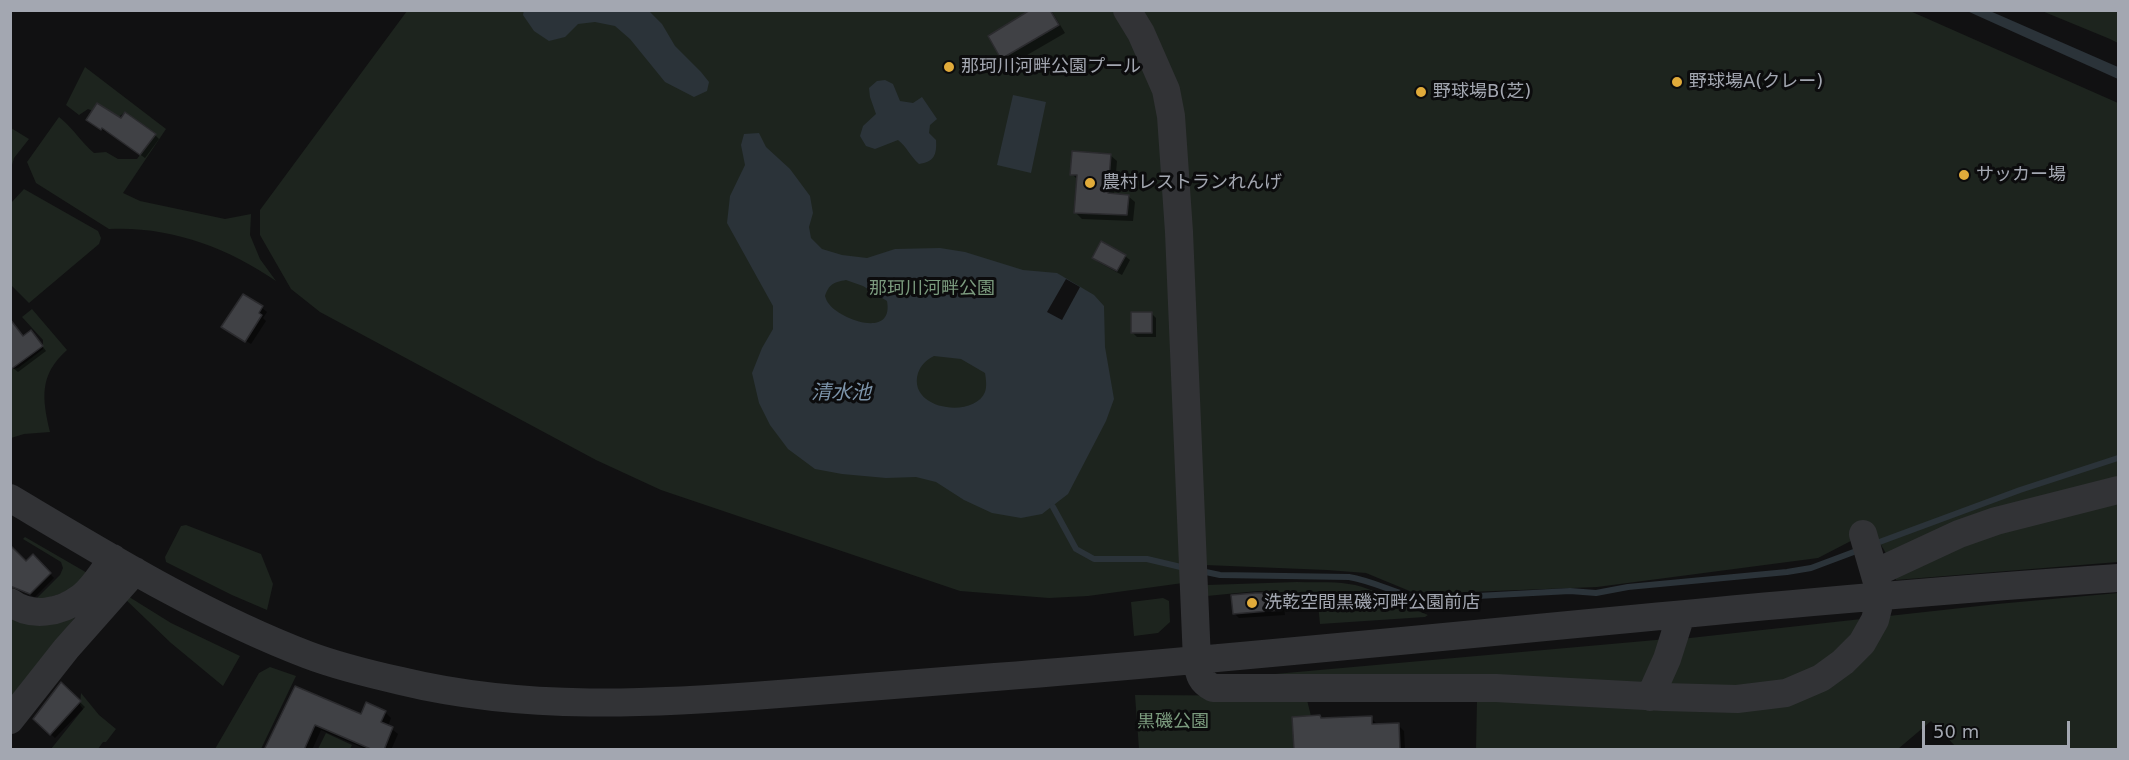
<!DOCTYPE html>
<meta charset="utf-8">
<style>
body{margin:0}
#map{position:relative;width:2129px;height:760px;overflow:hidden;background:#111112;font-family:"DejaVu Sans",sans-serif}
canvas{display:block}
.frame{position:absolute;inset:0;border:12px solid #a3a7b1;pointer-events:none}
.scale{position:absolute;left:1922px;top:721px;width:148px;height:27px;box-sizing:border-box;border:3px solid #a3a7b1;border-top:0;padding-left:8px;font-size:18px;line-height:21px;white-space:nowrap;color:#a3a7b1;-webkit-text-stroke:4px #0c0c0d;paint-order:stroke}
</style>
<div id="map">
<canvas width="2129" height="760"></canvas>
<div class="frame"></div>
<div class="scale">50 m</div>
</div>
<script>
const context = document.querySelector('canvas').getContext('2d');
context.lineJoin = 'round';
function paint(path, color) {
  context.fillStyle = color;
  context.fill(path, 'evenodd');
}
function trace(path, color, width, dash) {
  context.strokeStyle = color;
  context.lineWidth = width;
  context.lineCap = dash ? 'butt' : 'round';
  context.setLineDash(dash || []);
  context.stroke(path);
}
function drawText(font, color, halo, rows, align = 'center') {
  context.font = font + ' "DejaVu Sans","Noto Sans JP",sans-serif';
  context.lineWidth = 6;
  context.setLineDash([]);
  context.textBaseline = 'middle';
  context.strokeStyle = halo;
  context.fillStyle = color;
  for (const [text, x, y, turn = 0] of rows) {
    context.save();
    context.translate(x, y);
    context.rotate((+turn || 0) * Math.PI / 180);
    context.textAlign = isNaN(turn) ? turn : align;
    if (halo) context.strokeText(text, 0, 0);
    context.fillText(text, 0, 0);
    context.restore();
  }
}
paint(new Path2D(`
 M407 11H1910L2118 103V562L1896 580 1887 555 1872 530 1818 558 1597 587 1443 593 1412 592 1366 573 1327 570 1205 565 1183 583 1088 596 1049 598 960 591 661 490 596 460 320 312 291 289 260 235V210Z
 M2042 11H2118V43L2110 39Z
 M85 67 166 129 123 193 140 201 225 219 251 214 250 235 260 259 276 281C227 247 169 226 109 229L36 183 27 162 59 117C73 128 81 142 94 153L106 152 118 159H137L155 134 125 112 115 120 88 109 79 115 66 105Z
 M11 128 29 139 14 158 12 165Z
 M24 189 98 231 101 238 99 244 29 303 10 284 11 203Z
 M32 309 67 350C39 375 42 398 50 432L24 434 11 438V369L18 368 43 349V340L22 317Z
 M186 525 261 554 273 584 267 610 232 595 166 562 165 557 181 526Z
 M25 537 89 574 87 584 31 604 60 575 63 568 61 562 23 539Z
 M1297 582C1320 583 1346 580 1368 589 1388 596 1407 607 1428 615L1425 617 1320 624 1317 594 1258 591 1207 596V585Z
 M2118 593V749H1958L1931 721 1898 749 1476 750 1477 700 1628 705 1681 639 1997 604Z
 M126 595 171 623 240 656 223 686 171 643 124 598Z
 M1163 598 1169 601 1170 622 1158 633 1134 636 1131 602Z
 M11 609 78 613 11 706Z
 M1667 639 1641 687 1230 678Z
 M270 667 296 676 261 749H215L259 673Z
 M81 693 99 715 116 729 106 742H103L98 749H51L83 709 80 705Z
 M1135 695 1306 696 1311 716 1292 717 1294 749H1139Z
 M326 733 352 745 350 749H318Z`), '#1d241e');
paint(new Path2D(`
 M524 10 649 11 662 24 675 46 701 72 709 82 707 91 694 97 665 82 630 39 615 26 595 22 578 24 565 37 549 41 534 31 523 15Z
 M1967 11H1990L2118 67V79Z
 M885 80 893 84 900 101 913 103 922 97 937 119 930 125 929 133 936 140C937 155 934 162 919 164 910 156 907 147 898 140L875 149 866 146 860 136 863 126 876 114 870 97 869 88 877 81Z
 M1013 95 1046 102 1031 173 997 165Z
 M759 133 766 147 790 169 810 196 813 213 809 227 811 238 822 249 842 255 867 258 895 249 940 248 965 252 1023 270 1057 273 1094 295 1104 306 1105 347 1114 399 1106 421 1068 494 1042 514 1021 518 992 513 964 500 936 482 916 477 886 478 842 474 815 469 788 449 770 425 759 403 752 373 762 348 773 329V306L727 223 730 196 745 165 741 145 744 134ZM846 280 863 286 887 301C894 339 841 320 829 304 827 302 826 299 825 296 829 284 834 282 846 280ZM934 356 961 359 985 373C986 379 987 387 985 392 974 419 907 410 918 373 921 365 926 360 934 356Z`), '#2b3339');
paint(new Path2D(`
 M1066 279 1080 287 1062 320 1047 312Z`), '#111112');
paint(new Path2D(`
 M1033 10H1051L1065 33 1010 65 1003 58 990 36Z
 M121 120 155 135 159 139 145 158 107 131 106 132 92 124Z
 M1110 155 1117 161 1114 195 1128 196 1135 202 1133 221 1082 219 1076 213 1078 180 1072 174Z
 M1125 256 1130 260 1122 275 1098 262 1094 257Z
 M262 308 267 312 263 318 266 321 251 344 226 329Z
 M1152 314 1156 318V337H1137L1132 332Z
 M35 336 46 351 18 372 13 368 24 337Z
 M33 556 54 578 35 597 15 589 10 585Z
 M1279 594 1283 599 1285 615 1239 618 1234 613Z
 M61 684 85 707 55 738 35 719Z
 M295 688 361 716 385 712 391 718 388 726 398 734 391 750H368L321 730 312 750H266Z
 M1320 717 1322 719 1371 718 1377 724 1398 725 1404 731 1405 750H1295Z`), '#0007');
trace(new Path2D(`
 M1053 507 1076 549 1094 559H1147L1185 568
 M1874 544 2020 490 2118 458
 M1201 571 1220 575 1349 577C1374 581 1396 594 1421 599L1570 591 1596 593 1628 587 1787 572 1811 568 1859 550`), '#2b3339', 6);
const building = new Path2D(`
 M1030 10H1050L1059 25 1001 59 988 36Z
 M97 103 121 118 125 112 156 134 140 155 102 128 101 130 86 120Z
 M1072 151 1111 154 1108 193 1129 195 1127 215 1074 213 1077 175H1070Z
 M1101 241 1126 255 1117 271 1092 258Z
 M243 294 263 306 259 313 262 315 245 342 221 327Z
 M1131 312H1152V333H1131Z
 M10 319 23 336 31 330 43 346 10 370Z
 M10 545 26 561 33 554 51 573 30 594 10 586Z
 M1255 593H1279L1281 610 1233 614 1231 595Z
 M61 682 81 701 50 735 33 719Z
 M295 686 361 714 366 702 386 711 381 722 393 727 384 750H373L315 725 304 750H264Z
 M1320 715 1321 718 1372 716V724L1399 723 1400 750H1294L1292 717Z`);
paint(building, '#404145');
trace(building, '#2b2b2e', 1.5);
trace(new Path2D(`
 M1127 10 1141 33 1166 90 1171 116 1179 232 1197 661C1199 675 1201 682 1213 688H1496L1664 697 1737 699 1786 693 1821 678 1843 662 1862 643 1875 620 1881 596 1863 534
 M10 498C106 555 203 615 308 655 337 666 370 674 401 681 525 711 654 704 779 694 851 688 923 683 995 677 1370 648 1744 603 2118 578
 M1875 573 1959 534 1996 521 2118 490
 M10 602C31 618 60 613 80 598 93 589 103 571 113 558
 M1650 697 1667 659 1681 615
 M10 720 66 649 135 571`), '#323336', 28);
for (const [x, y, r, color] of [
 [949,67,6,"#e1ab3a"],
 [1677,82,6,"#e1ab3a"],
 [1421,92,6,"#e1ab3a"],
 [1964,175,6,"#e1ab3a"],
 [1090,183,6,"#e1ab3a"],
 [1252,603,6,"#e1ab3a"]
]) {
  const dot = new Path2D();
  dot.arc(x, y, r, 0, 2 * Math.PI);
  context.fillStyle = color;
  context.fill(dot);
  trace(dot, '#0c0c0d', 2);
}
drawText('18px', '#a3a7b1', '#0c0c0d', [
 ["那珂川河畔公園プール",961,67],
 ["野球場A(クレー)",1689,82],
 ["野球場B(芝)",1433,92],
 ["サッカー場",1976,175],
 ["農村レストランれんげ",1102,183],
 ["洗乾空間黒磯河畔公園前店",1264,603]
], 'left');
drawText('18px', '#7b9b7e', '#0c0c0d', [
 ["那珂川河畔公園",932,289],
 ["黒磯公園",1173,722]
]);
drawText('italic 20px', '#7c94aa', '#0c0c0d', [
 ["清水池",841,394]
]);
</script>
